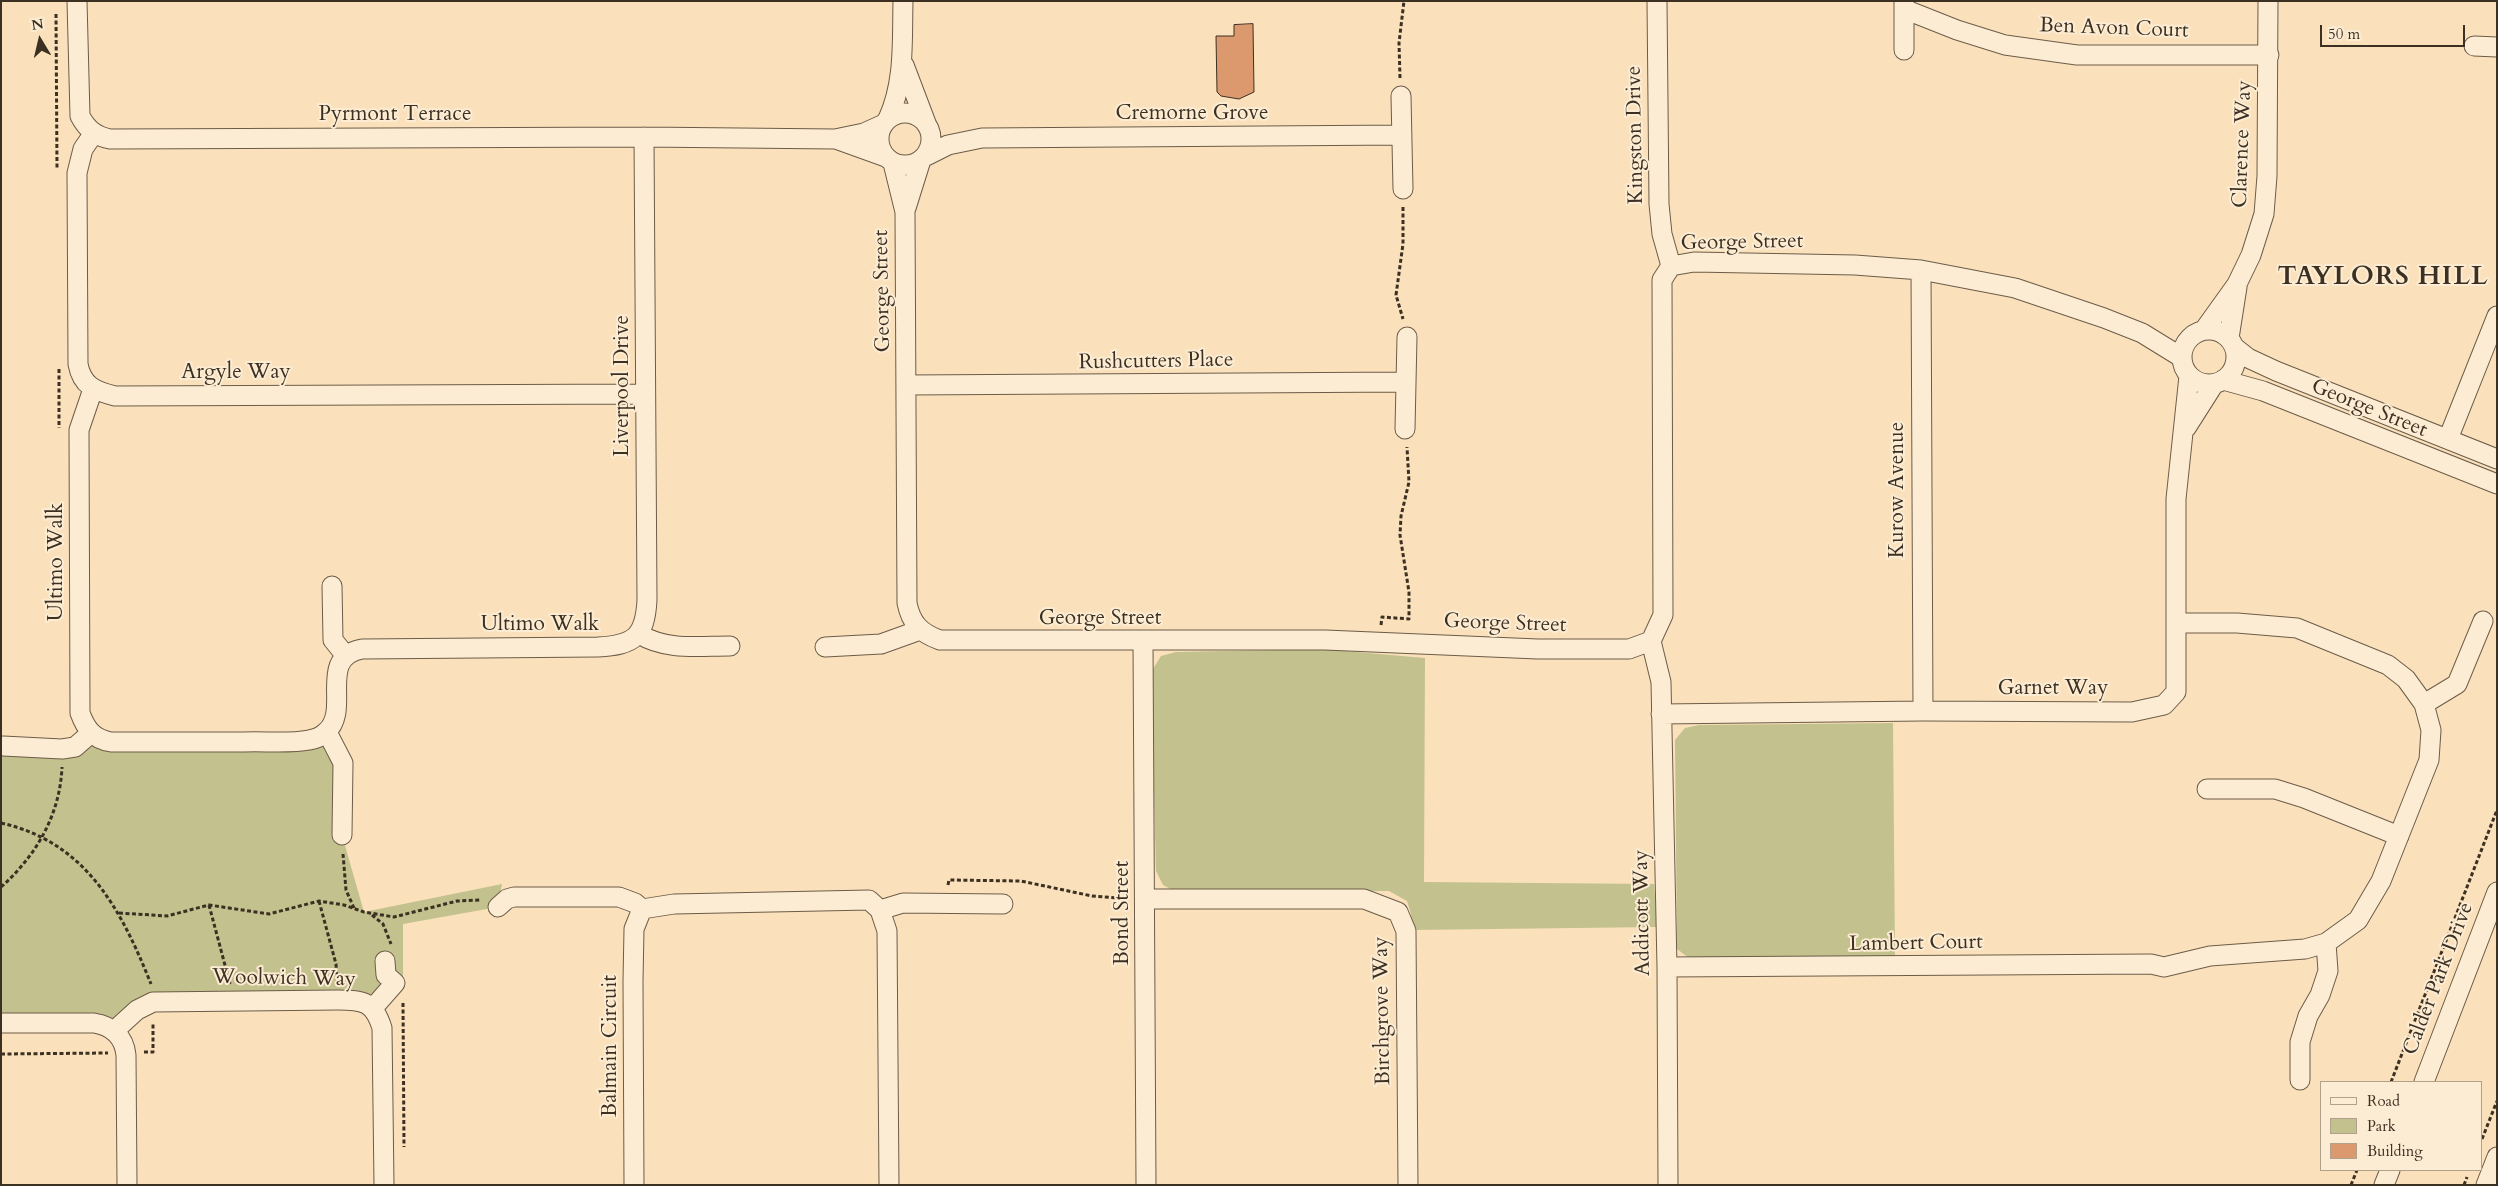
<!DOCTYPE html>
<style>
body{margin:0}
#map{position:relative;width:2498px;height:1186px;overflow:hidden;background:#fae1bc;font-family:Cardo,serif}
canvas{display:block}
.frame{position:absolute;inset:0;border:2px solid #3c3022;pointer-events:none}
.legend{position:absolute;left:2320px;top:1081px;width:162px;height:90px;box-sizing:border-box;background:#fcecd3;border:1px solid #afa18c;margin:0;padding:6px 9px;list-style:none;font-size:15px;color:#3c3022}
.legend li{display:flex;align-items:center;gap:10px;height:25px}
.legend b{width:25px;border:1px solid #afa18c}
.north{position:absolute;left:15px;top:15px;width:50px;height:50px;-webkit-text-stroke:4px #fcecd3;paint-order:stroke;rotate:351deg;font-size:14px;font-weight:700;line-height:20px;text-align:center;color:#3c3022}
.north::after{content:'';display:block;margin:auto;width:18px;height:22px;background:#3c3022;clip-path:polygon(50% 0,100% 100%,50% 72%,0 100%)}
.scale{position:absolute;left:2320px;top:25px;width:145px;height:22px;box-sizing:border-box;border:2px solid #3c3022;border-top:0;padding-left:6px;font-size:15px;line-height:18px;white-space:nowrap;color:#3c3022;-webkit-text-stroke:4px #fcecd3;paint-order:stroke}
</style>
<div id="map">
<canvas width="2498" height="1186"></canvas>
<div class="frame"></div>
<ul class="legend">
<li><b style="height:6px;background:#fcecd3"></b>Road</li>
<li><b style="height:14px;background:#c3c18d"></b>Park</li>
<li><b style="height:14px;background:#db996d"></b>Building</li>
</ul>
<div class="north">N</div>
<div class="scale">50 m</div>
</div>
<script>
const context = document.querySelector('canvas').getContext('2d');
context.lineJoin = 'round';
function paint(path, color) {
  context.fillStyle = color;
  context.fill(path, 'evenodd');
}
function trace(path, color, width, dash) {
  context.strokeStyle = color;
  context.lineWidth = width;
  context.lineCap = dash ? 'butt' : 'round';
  context.setLineDash(dash || []);
  context.stroke(path);
}
function drawText(font, color, halo, rows, align = 'center') {
  context.font = font + ' Cardo,serif';
  context.lineWidth = 4;
  context.setLineDash([]);
  context.textBaseline = 'middle';
  context.strokeStyle = halo;
  context.fillStyle = color;
  for (const [text, x, y, turn = 0] of rows) {
    context.save();
    context.translate(x, y);
    context.rotate((+turn || 0) * Math.PI / 180);
    context.textAlign = isNaN(turn) ? turn : align;
    if (halo) context.strokeText(text, 0, 0);
    context.fillText(text, 0, 0);
    context.restore();
  }
}
paint(new Path2D(`
 M1322 649 1425 658 1424 882 1654 884 1657 927 1411 930V914L1407 901 1389 891 1176 892 1163 885 1156 871 1151 672 1161 656 1176 652Z
 M1893 723 1895 957 1693 961 1677 949 1675 740 1685 728 1699 725Z
 M318 738 343 763 342 835 364 912 502 884 498 907 403 924V977L369 995H271L165 1000 114 1031 1 1023V744Z`), '#c3c18d');
const building = new Path2D(`
 M1253 24 1254 92 1239 99 1221 96 1217 92 1216 36H1234V25Z`);
paint(building, '#db996d');
trace(building, '#3c3022', 1);
const minor = new Path2D(`
 M77 1 80 116C87 129 95 136 110 139L644 137 835 139 864 133 884 124
 M1657 1 1659 204 1662 234 1671 266
 M1904 1V50
 M1904 9 1957 30 2005 45 2077 55H2269
 M2474 46 2497 47
 M904 65 926 123
 M1401 96 1403 189
 M879 139a26 26 0 1 1 52 0a26 26 0 1 1-52 0Z
 M888 119C905 82 902 41 903 1
 M94 133 83 149 77 173 78 364C82 386 95 391 115 396L645 394
 M836 139 886 157
 M926 156 948 145 982 138 1402 135
 M893 163 905 212 907 603C911 623 920 633 940 640H1325L1538 649H1629L1651 641 1663 615 1662 280 1671 266 1694 262 1855 265 1921 270 2015 288 2104 318 2142 333 2181 357
 M906 208 921 160
 M1921 270 1923 711
 M2182 357a27 27 0 1 1 54 0a27 27 0 1 1-54 0Z
 M2204 330 2237 284 2251 255 2264 214 2267 176 2268 1
 M2229 338 2237 287
 M2234 347 2248 358 2276 371 2497 459
 M2223 380 2263 391 2497 484
 M907 385 1406 382
 M93 389 79 430 80 713C86 729 93 739 111 742 155 742 200 742 244 742 265 741 289 744 309 740 316 739 322 736 326 732 352 710 316 658 362 649L598 647C634 645 645 637 647 600L644 137
 M2186 428 2214 384
 M1405 429 1407 337
 M2448 439 2497 316
 M332 586 333 640 346 656
 M639 634C667 651 698 646 730 646
 M1143 641 1146 1185
 M1651 641 1661 682 1667 967 1668 1185
 M825 647 881 644 920 630
 M2424 704 2457 684 2483 621
 M1661 714 1923 711 2132 712 2164 705 2176 692V499L2189 376
 M327 732 343 763 342 835
 M3 746 62 749 75 747 91 733
 M2207 789H2275L2304 798 2399 836
 M1145 899H1364L1398 912 1406 931 1408 1185
 M498 907 507 899 514 897H619L635 903 642 909
 M880 910 903 903 1003 904
 M1667 967 2151 964 2164 967 2210 956 2305 949 2326 943 2358 920 2381 881 2429 760 2431 730 2424 704 2406 679 2388 665 2297 628 2237 623H2177
 M373 1008 395 983 386 975 385 961
 M1 1023H94C112 1026 124 1036 126 1055L127 1185
 M114 1031 137 1010 153 1002 338 1000C364 1000 374 1002 382 1028L384 1185
 M2300 1080V1042L2308 1016 2320 995 2328 971 2326 943
 M2424 1082 2497 892
 M634 1185 633 981 634 929 642 909 674 904 869 900 880 910 887 931 889 1185
 M2384 1185 2390 1170
 M2486 1185 2497 1157`);
trace(minor, '#6c5c48', 21);
trace(new Path2D(`
 M56 14 57 168
 M1400 78 1399 43 1404 1
 M1403 207V244L1396 295 1403 319
 M59 369V428
 M1381 625 1382 617 1409 619V592L1400 535 1401 516 1409 482 1407 447
 M1 823C86 842 121 909 151 984
 M343 854 346 890 354 908
 M948 885 949 880 1021 881 1092 896 1119 898
 M1 887C36 856 60 815 62 767
 M319 901 336 964 337 983
 M209 905 230 984
 M119 913 167 916 209 905 269 914 319 901 344 905 364 912 394 917 457 901 481 900
 M372 915 383 924 391 944
 M403 1003 404 1147
 M144 1052H153V1022
 M1 1054 108 1053
 M2391 1082 2497 810
 M2482 1139 2497 1101
 M2351 1185 2357 1170
 M2464 1185 2467 1177`), '#3c3022', 3, [4, 2.5]);
trace(minor, '#fcecd3', 19);
drawText('21px', '#3c3022', '#fcecd3', [
 ["Ben Avon Court",2114,29,2],
 ["Cremorne Grove",1192,114],
 ["Pyrmont Terrace",395,115],
 ["Kingston Drive",1636,135,-91],
 ["Clarence Way",2243,144,-88],
 ["George Street",1742,243,-1],
 ["George Street",883,291,-91],
 ["Rushcutters Place",1156,362,-1],
 ["Argyle Way",236,373],
 ["Liverpool Drive",623,386,-90],
 ["George Street",2369,409,22],
 ["Kurow Avenue",1898,490,-90],
 ["Ultimo Walk",57,562,-90],
 ["George Street",1100,619],
 ["George Street",1505,624,2],
 ["Ultimo Walk",540,625],
 ["Garnet Way",2053,689],
 ["Bond Street",1123,913,-90],
 ["Addicott Way",1643,913,-91],
 ["Lambert Court",1916,944,-1],
 ["Woolwich Way",284,979,1],
 ["Calder Park Drive",2439,979,-69],
 ["Birchgrove Way",1383,1011,-91],
 ["Balmain Circuit",611,1046,-90]
]);
context.letterSpacing = '1px';
drawText('bold 26px', '#3c3022', '#fcecd3', [
 ["TAYLORS HILL",2383,278]
]);
context.letterSpacing = '0px';
</script>
